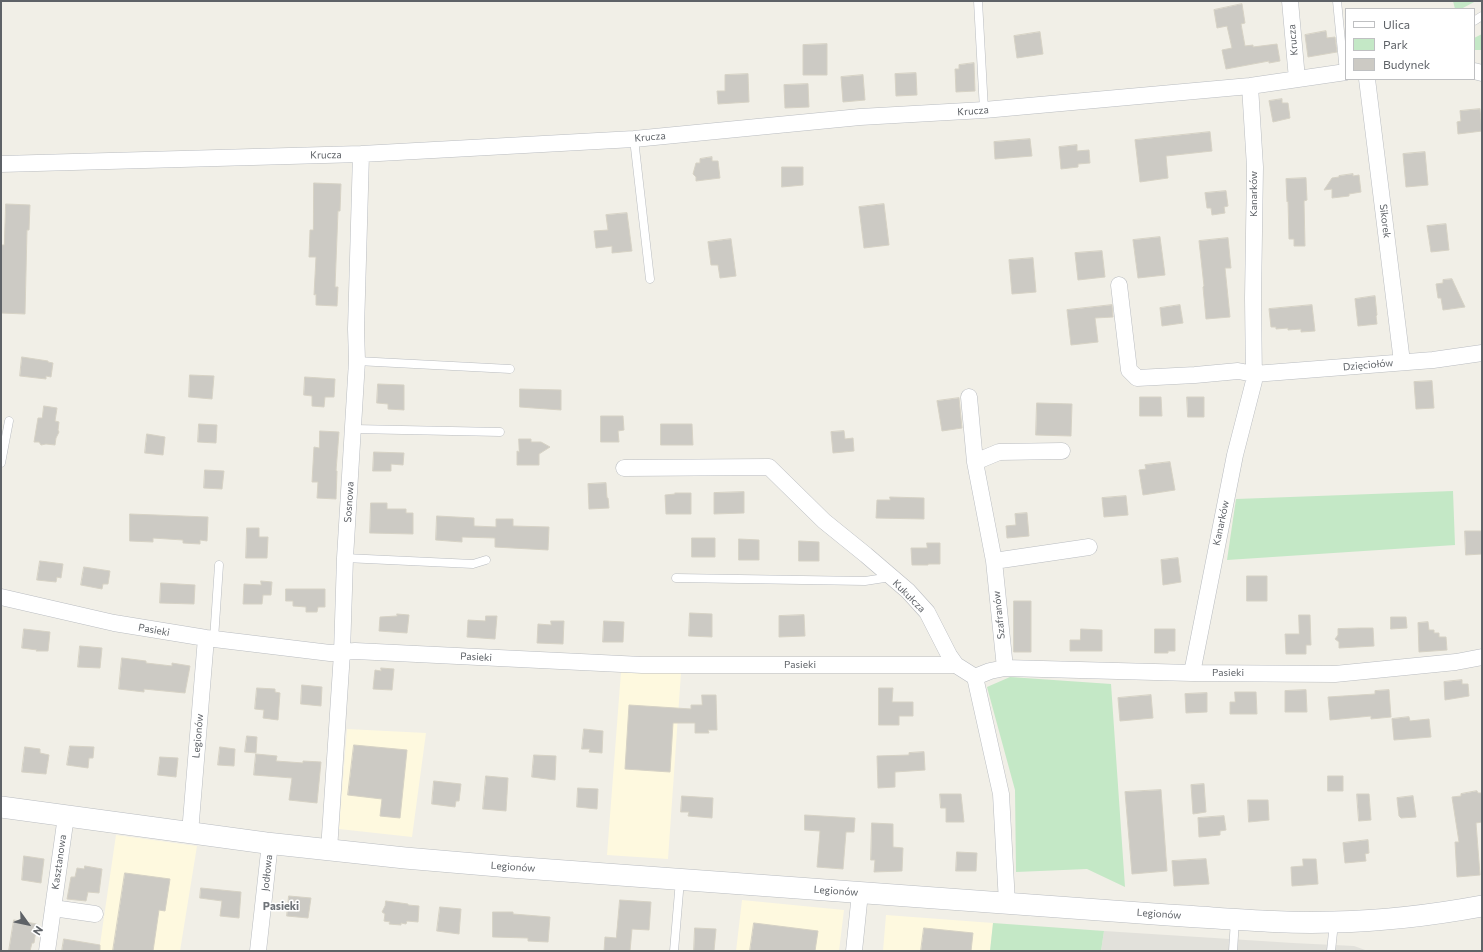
<!DOCTYPE html>
<meta charset="utf-8">
<style>
body{margin:0}
#map{position:relative;width:1483px;height:952px;overflow:hidden;background:#f1efe7;font-family:Commissioner,sans-serif}
canvas{display:block}
.frame{position:absolute;inset:0;border:2px solid #5e6267;pointer-events:none}
.legend{position:absolute;left:1345px;top:8px;width:130px;height:72px;box-sizing:border-box;background:#fff;border:1px solid #bfc0c2;margin:0;padding:5px 7px;list-style:none;font-size:12px;color:#5e6267}
.legend li{display:flex;align-items:center;gap:8px;height:20px}
.legend b{width:20px;border:1px solid #bfc0c2}
.north{position:absolute;left:8px;top:904px;width:40px;height:40px;-webkit-text-stroke:3px #fff;paint-order:stroke;rotate:123deg;font-size:11px;font-weight:700;line-height:16px;text-align:center;color:#5e6267}
.north::after{content:'';display:block;margin:auto;width:14px;height:18px;background:#5e6267;clip-path:polygon(50% 0,100% 100%,50% 72%,0 100%)}
</style>
<div id="map">
<canvas width="1483" height="952"></canvas>
<div class="frame"></div>
<ul class="legend">
<li><b style="height:5px;background:#fff"></b>Ulica</li>
<li><b style="height:11px;background:#c4e8c6"></b>Park</li>
<li><b style="height:11px;background:#cccac4"></b>Budynek</li>
</ul>
<div class="north">N</div>
</div>
<script>
const context = document.querySelector('canvas').getContext('2d');
context.lineJoin = 'round';
function paint(path, color) {
  context.fillStyle = color;
  context.fill(path, 'evenodd');
}
function trace(path, color, width, dash) {
  context.strokeStyle = color;
  context.lineWidth = width;
  context.lineCap = dash ? 'butt' : 'round';
  context.setLineDash(dash || []);
  context.stroke(path);
}
function drawText(font, color, halo, rows, align = 'center') {
  context.font = font + ' Commissioner,sans-serif';
  context.lineWidth = 3;
  context.setLineDash([]);
  context.textBaseline = 'middle';
  context.strokeStyle = halo;
  context.fillStyle = color;
  for (const [text, x, y, turn = 0] of rows) {
    context.save();
    context.translate(x, y);
    context.rotate((+turn || 0) * Math.PI / 180);
    context.textAlign = isNaN(turn) ? turn : align;
    if (halo) context.strokeText(text, 0, 0);
    context.fillText(text, 0, 0);
    context.restore();
  }
}
paint(new Path2D(`
 M621 672 681 673 668 859 607 855Z
 M347 729 426 733 412 837 339 829Z
 M116 835 197 846 180 951H99Z
 M742 900 844 910 839 951H736Z
 M886 915 993 923 990 951H883Z`), '#fef9df');
paint(new Path2D(`
 M1104 931 1293 943 1354 946 1368 951H1101Z`), '#e2e1db');
paint(new Path2D(`
 M1453 1H1476L1461 9H1455Z
 M1482 34V50H1474V38Z
 M1453 491 1455 545 1227 560 1236 499Z
 M1010 677 1111 684 1125 887 1087 869 1016 872 1015 790 987 687Z
 M993 923 1104 931 1101 951H990Z`), '#c4e8c6');
const building = new Path2D(`
 M1242 4 1245 23 1241 24 1245 46 1253 45V47L1277 44 1280 61 1269 63V61L1226 69 1222 50 1232 48 1227 26 1217 28 1214 10Z
 M1326 31 1327 38 1335 37 1337 52 1308 57 1305 35Z
 M1040 32 1043 54 1017 58 1014 36Z
 M827 44V75H803V45Z
 M974 63 975 91 956 92 955 69H959V65Z
 M916 73 917 95 896 96 895 74Z
 M748 74 749 102 718 104 717 91H725V75Z
 M863 75 865 100 843 102 841 77Z
 M808 84 809 107 785 108 784 85Z
 M1282 99V103H1288L1290 118 1273 122 1269 101Z
 M1480 109 1482 131 1458 134 1457 122 1461 121 1460 111Z
 M1210 132 1212 151 1166 156 1168 178 1140 182 1135 140Z
 M1030 139 1032 156 995 159 994 142Z
 M1077 145V151L1089 150 1090 163 1078 164V167L1061 169 1059 147Z
 M1425 152 1428 185 1406 187 1403 154Z
 M712 157V161H718L720 178 696 181V177L693 174 696 163H700V159Z
 M782 167H803V185L782 187Z
 M1353 174V176L1359 175 1361 192 1349 194V196L1332 198V189L1324 190 1332 178 1339 177V176Z
 M1306 178 1307 200 1304 201 1305 246H1294V239H1289L1288 201 1287 202 1286 179Z
 M314 183 341 184 340 211H338L335 287H338L337 306 316 305V294L314 295 316 257H309L310 230H313Z
 M1226 191 1228 206 1224 207 1225 213 1212 215 1211 208H1207L1205 193Z
 M6 204 30 205 29 230H27L25 314 1 313V245H4Z
 M884 204 889 245 864 248 859 207Z
 M627 213 632 251 612 253V246L596 248 594 231 608 230 606 215Z
 M1446 224 1449 250 1431 252 1427 226Z
 M1160 237 1165 275 1138 278 1133 240Z
 M1228 238 1231 268H1225L1230 317 1206 319 1203 287 1204 286 1199 241Z
 M731 239 736 276 720 278 718 265H711L708 242Z
 M1102 251 1105 277 1078 280 1075 253Z
 M1033 258 1036 292 1012 294 1009 260Z
 M1452 279 1465 307 1443 310 1441 298H1438L1436 284 1443 283V280Z
 M1375 296 1377 315 1376 316 1377 324 1358 326 1355 299Z
 M1112 305 1113 317 1095 318 1098 342 1071 345 1067 310Z
 M1180 305 1183 323 1162 326 1160 308Z
 M1312 305 1315 331 1301 332V329L1288 330V328L1276 329V327H1271L1269 309Z
 M22 357 48 361V362L53 363 51 377 46 376V379L20 376Z
 M190 375 214 376 212 399 189 397Z
 M305 377 335 379 334 397H325L324 407 312 406V396L304 395Z
 M1432 381 1434 408 1416 409 1414 382Z
 M378 384 404 385V410L388 409V404L377 403Z
 M520 389 561 390V410L520 407Z
 M1140 397H1161L1162 416H1140Z
 M1187 397H1204V417H1188Z
 M959 398 962 428 942 431 937 401Z
 M1037 403 1072 404 1071 436 1036 435Z
 M44 406 57 408 55 421 59 422 58 430 59 432 56 438 55 445 46 444 41 445 39 442H34L38 418H42Z
 M601 416H623L624 430 618 431 619 442H601Z
 M199 424 217 425 216 443 198 442Z
 M661 424H692L693 445H661Z
 M320 431 339 432 336 471H337L336 499 317 498 318 482H312L314 447 319 448Z
 M844 431 845 439 853 438 854 451 833 453 831 432Z
 M147 434 165 437 163 455 145 453Z
 M519 439H531V442H541L550 447 539 454V465H517V451L519 452Z
 M374 452 404 453 403 465 391 464V471H373Z
 M1170 462 1175 490 1143 495 1139 470 1146 469 1145 465Z
 M205 470 224 471 222 489 204 488Z
 M606 483 607 498H608L609 508 589 509 588 484Z
 M744 492V513L714 514V493Z
 M675 493H691V514H666L665 495 675 494Z
 M1126 496 1128 515 1104 517 1102 498Z
 M890 497 924 498V519L876 518 877 500H890Z
 M371 503H387V509H406V513H413V534L370 533Z
 M1027 513 1029 536 1007 538 1006 526 1016 525 1015 514Z
 M130 514 208 517 207 541 200 540V544L183 543V540L153 538V542L130 541Z
 M437 516 474 518V526L496 527V519H513V526L549 527 548 550 495 547V538L462 537V542L436 540Z
 M247 528H259V537H268L267 558H246Z
 M1465 531H1482V554L1466 555Z
 M692 538H715V557H692Z
 M739 539 759 540V560H739Z
 M799 541 819 542V561H799Z
 M927 543H940V564H928V565H912L911 548H927Z
 M1178 558 1181 582 1163 585 1161 560Z
 M40 561 63 564 61 578 57 577 56 582 37 580Z
 M84 567 110 571 108 584H103L102 589 81 585Z
 M1247 576H1267V601H1247Z
 M261 581 272 582 271 595H263L262 604H243L244 584 261 585Z
 M161 583 195 585 194 604 160 603Z
 M286 589H325V607H318L317 612H306V607L293 606V601H286Z
 M1014 601H1031V652H1014Z
 M690 613 712 614V637L689 636Z
 M397 614 409 615 407 633 379 631 380 617 397 616Z
 M804 615 805 636 779 637V616Z
 M1299 615H1310L1311 645H1306V654H1286L1285 634H1299Z
 M486 616H497L495 639 467 637 468 620 485 621Z
 M1391 617H1406L1407 628 1391 629Z
 M551 621H564L563 644 537 643 538 624 551 625Z
 M604 621 624 622 623 642H603Z
 M1428 622 1429 630H1434V633H1439V637H1446L1447 650 1419 652 1418 623Z
 M1360 628H1373L1374 646 1339 648V642L1335 639 1338 635V629Z
 M24 629 50 632 48 651H36L37 650 22 648Z
 M1081 629 1102 630V651H1070V640H1080Z
 M1155 629H1175V651H1168V653H1155Z
 M80 646 102 648 100 668 78 667Z
 M122 658 146 661V663L172 666V663L190 666 185 693 144 689V692L119 689Z
 M381 668 394 669 392 690 373 689 375 670 381 671Z
 M1462 680V684H1468L1469 696 1445 700 1444 682Z
 M302 685 322 687 321 706 301 704Z
 M257 688 275 689V692L280 693 278 720 263 718 264 710 255 709Z
 M879 688H893L892 702H913V716H899V725H879Z
 M1306 690 1307 712H1285V691Z
 M1389 690 1391 717 1371 719V716L1330 720 1328 697 1375 694V691Z
 M1235 692H1256L1257 714H1230V702H1235Z
 M1207 693V712L1186 713 1185 694Z
 M702 695H716L717 730H708L709 733H695V723H673L670 772 625 769 629 705 691 709V705H702Z
 M1151 695 1153 718 1120 721 1118 698Z
 M1409 717 1410 721 1429 719 1431 737 1394 740 1392 719Z
 M584 729 603 731 602 753 589 752 590 749H582Z
 M247 736 257 737 256 753 245 752Z
 M354 745 407 750 400 818 380 816 382 799 348 795Z
 M70 746 94 747 93 758H89L88 768 67 765Z
 M25 747 40 749V753L49 755 46 774 22 772Z
 M220 747 235 749 234 766 218 765Z
 M924 752 925 770 895 772V787L878 788 877 756 909 755V753Z
 M256 754 277 756 276 761 303 763V761L321 762 317 803 289 800 292 778 254 775Z
 M534 755 556 756 555 780 532 777Z
 M160 757 178 758 176 777 158 775Z
 M486 776 508 778 506 811 483 809Z
 M1328 776H1343V791H1328Z
 M434 781 461 784 459 801H456L455 807 432 804Z
 M1204 784 1206 812 1193 814 1191 785Z
 M578 788 598 789 597 809 577 807Z
 M1161 790 1167 871 1132 874 1125 792Z
 M1477 791 1478 793H1482V822L1476 823 1480 875 1457 877 1455 842H1459L1452 797 1461 796V794Z
 M940 794H961L964 822H946V808H941Z
 M1357 794H1369L1371 820 1359 821Z
 M682 796 713 798 712 818 688 816 689 812H681Z
 M1413 796 1416 817 1401 818 1399 816 1397 798Z
 M1248 800H1268L1269 820 1249 822Z
 M805 815 855 818 854 832H846L843 869 817 867 820 831 805 830Z
 M1224 816 1226 830 1220 831V835L1199 837 1198 818Z
 M872 823 893 824V847L903 848 902 871 874 872 875 860H871Z
 M1368 840 1369 853 1365 854 1366 861 1345 863 1343 843Z
 M957 852 977 853 976 871H956Z
 M24 856 44 859 41 883 22 880Z
 M1206 859 1209 884 1174 886 1172 861Z
 M1303 859H1316L1318 884 1292 886 1291 867 1303 866Z
 M85 866 102 869 99 893 88 892 86 901 67 899 71 877H75L77 868 84 869Z
 M125 873 170 879 165 911 159 910 153 951H113Z
 M201 888 241 892 239 918 220 916 222 901 200 898Z
 M289 896 311 898 308 918 287 916Z
 M620 900 651 902 649 930 632 929 630 951H604L605 937 616 938Z
 M386 901 408 904V905L419 906 418 922 407 921 406 924 401 923V925L389 924 390 922 384 921 385 914 382 912 385 906Z
 M440 907 461 909 459 934 437 931Z
 M493 912H513V914L550 917 548 942 528 941V938L493 937Z
 M14 920 37 924 34 943H32L30 951H9Z
 M754 923 818 931 815 951H750Z
 M695 928 716 929 714 951H694Z
 M924 928 973 933 971 951H921Z
 M64 939 100 945V951H62Z`);
paint(building, '#cccac4');
trace(building, '#d6d2c5', 1);
const service = new Path2D(`
 M978 1 984 110
 M1337 1 1344 72
 M1474 21 1482 16
 M634 139 650 279
 M357 361 510 369
 M354 429 500 432
 M1 463 9 421
 M345 558 473 564 486 560
 M676 578 865 581 891 577
 M214 639 219 565
 M674 951 680 880
 M1233 951 1235 920
 M1331 951 1334 923`);
const minor = new Path2D(`
 M1290 1 1297 79
 M1474 71 1482 73
 M1367 79 1402 362
 M1 164 361 154 634 139 860 117 984 110 1250 86 1346 72
 M1119 285 1129 370 1137 378 1195 375 1238 371 1254 374 1433 360 1482 353
 M969 397 975 462 994 561
 M975 462 999 452 1062 451
 M624 468 769 467 824 521 866 555 908 591 927 612 949 655 956 665 975 677 1001 794 1007 903
 M1 597 114 623 206 638 330 653 355 651 642 665H956
 M1005 668 994 561 1089 547
 M1192 673 1235 455 1254 381 1253 298 1255 167 1250 86
 M975 677 990 671 1005 668 1192 673 1335 674 1456 662 1482 657
 M190 833 206 638
 M329 850 342 653 345 558 357 361 356 329 361 154
 M53 908 95 914
 M47 951 66 816
 M258 951 270 843
 M854 951 860 893`);
const tertiary = new Path2D(`
 M1 807 266 843 405 858 510 867 1168 915C1223 918 1279 924 1334 922 1384 921 1433 915 1482 906`);
trace(service, '#b9bcc0', 9);
trace(minor, '#b9bcc0', 17);
trace(tertiary, '#b9bcc0', 22);
trace(service, '#fff', 8);
trace(minor, '#fff', 16);
trace(tertiary, '#fff', 21);
drawText('10px', '#5e6267', '#fff', [
 ["Krucza",1293,40,-95],
 ["Krucza",973,111,-4],
 ["Krucza",650,137,-5],
 ["Krucza",326,155,-1],
 ["Kanarków",1254,194,-90],
 ["Sikorek",1385,221,83],
 ["Dzięciołów",1368,365,-5],
 ["Sosnowa",349,502,-86],
 ["Kanarków",1221,523,-78],
 ["Kukułcza",909,596,45],
 ["Szafranów",999,615,-96],
 ["Pasieki",154,630,10],
 ["Pasieki",476,657,3],
 ["Pasieki",800,665],
 ["Pasieki",1228,673],
 ["Legionów",198,736,-85],
 ["Kasztanowa",59,862,-82],
 ["Legionów",513,867,4],
 ["Jodłowa",267,873,-84],
 ["Legionów",836,891,4],
 ["Legionów",1159,914,4]
]);
drawText('bold 11px', '#6f7479', '#fff', [
 ["Pasieki",281,906]
]);
</script>
